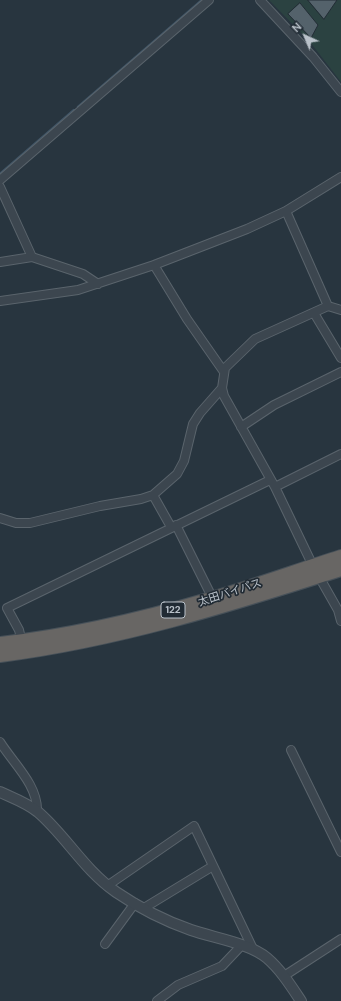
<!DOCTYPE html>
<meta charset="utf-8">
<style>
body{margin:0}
#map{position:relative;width:341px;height:1001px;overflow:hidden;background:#28353f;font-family:"DM Sans",sans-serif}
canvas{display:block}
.north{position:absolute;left:285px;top:16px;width:40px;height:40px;-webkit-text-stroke:3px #212b34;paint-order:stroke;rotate:316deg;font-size:11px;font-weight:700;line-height:16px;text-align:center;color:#b9c1c9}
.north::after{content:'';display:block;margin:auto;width:14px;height:18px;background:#b9c1c9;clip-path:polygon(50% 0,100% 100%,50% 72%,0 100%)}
</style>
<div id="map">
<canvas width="341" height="1001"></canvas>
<div class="north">N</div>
</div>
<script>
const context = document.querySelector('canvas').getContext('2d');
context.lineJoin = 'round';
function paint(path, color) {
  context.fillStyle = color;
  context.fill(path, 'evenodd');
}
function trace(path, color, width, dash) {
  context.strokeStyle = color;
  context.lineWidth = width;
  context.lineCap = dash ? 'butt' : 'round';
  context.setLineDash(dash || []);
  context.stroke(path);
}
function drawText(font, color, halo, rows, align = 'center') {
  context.font = font + ' "DM Sans","Noto Sans JP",sans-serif';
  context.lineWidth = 3.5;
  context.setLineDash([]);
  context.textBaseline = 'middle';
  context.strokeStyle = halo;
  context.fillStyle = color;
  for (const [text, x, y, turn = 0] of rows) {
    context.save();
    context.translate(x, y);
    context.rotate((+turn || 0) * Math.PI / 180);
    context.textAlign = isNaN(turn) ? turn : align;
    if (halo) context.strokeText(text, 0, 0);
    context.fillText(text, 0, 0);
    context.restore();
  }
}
paint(new Path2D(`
 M269 0H341V82L310 42Z`), '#2b4241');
trace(new Path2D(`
 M78 107 202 0
 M0 174 74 110`), '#405566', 2.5);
const building = new Path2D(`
 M308 0H337L324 19Z
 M300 3 318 25 311 38 288 14Z`);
paint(building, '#54626b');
trace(building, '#232d36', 1);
const minor = new Path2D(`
 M260 0 313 57 341 92
 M0 180 209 0
 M0 187 32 257 83 274 98 284
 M286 211 328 306
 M0 262 32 257
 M154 265 187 319 224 372
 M0 301 78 290 154 265 247 229 286 211 341 177
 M341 310 328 306 255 339 225 368 222 388 224 396 275 487 313 566 338 610 341 621
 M314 313 341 358
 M241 427 274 405 341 372
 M275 487 341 454
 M153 495 171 527
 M0 518 16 523H30L100 506 141 499 153 495 177 474 184 461 193 424 200 413 222 388
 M176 525 213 599
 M22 642 19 630 7 608 270 480
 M0 742C13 763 38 785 37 811
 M291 750 341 852
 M107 886 194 826 253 949
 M144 908 213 866
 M105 944 135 903
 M284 976 341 939
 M157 1001 178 985 222 966 241 946`);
const tertiary = new Path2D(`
 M0 792C13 798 27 803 38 812 66 836 84 870 116 892 138 907 165 921 191 930 214 938 249 943 267 958 281 970 291 986 301 1001`);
const trunk = new Path2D(`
 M0 644C71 636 140 620 208 600 253 587 297 571 341 557
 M0 655C117 640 229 605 341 569`);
trace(minor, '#5a646c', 10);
trace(tertiary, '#5a646c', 12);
trace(trunk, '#475159', 16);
trace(minor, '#3c464f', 8);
trace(tertiary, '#3c464f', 10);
trace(trunk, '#686664', 14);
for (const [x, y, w] of [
 [173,610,24]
]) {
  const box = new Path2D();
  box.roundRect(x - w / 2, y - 8, w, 16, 3);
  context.fillStyle = '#212b34';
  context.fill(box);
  trace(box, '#b9c1c9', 1);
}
drawText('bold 10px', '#b9c1c9', null, [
 ["122",173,610]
]);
drawText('11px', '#b9c1c9', '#212b34', [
 ["太田バイパス",230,593,-18]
]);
</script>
